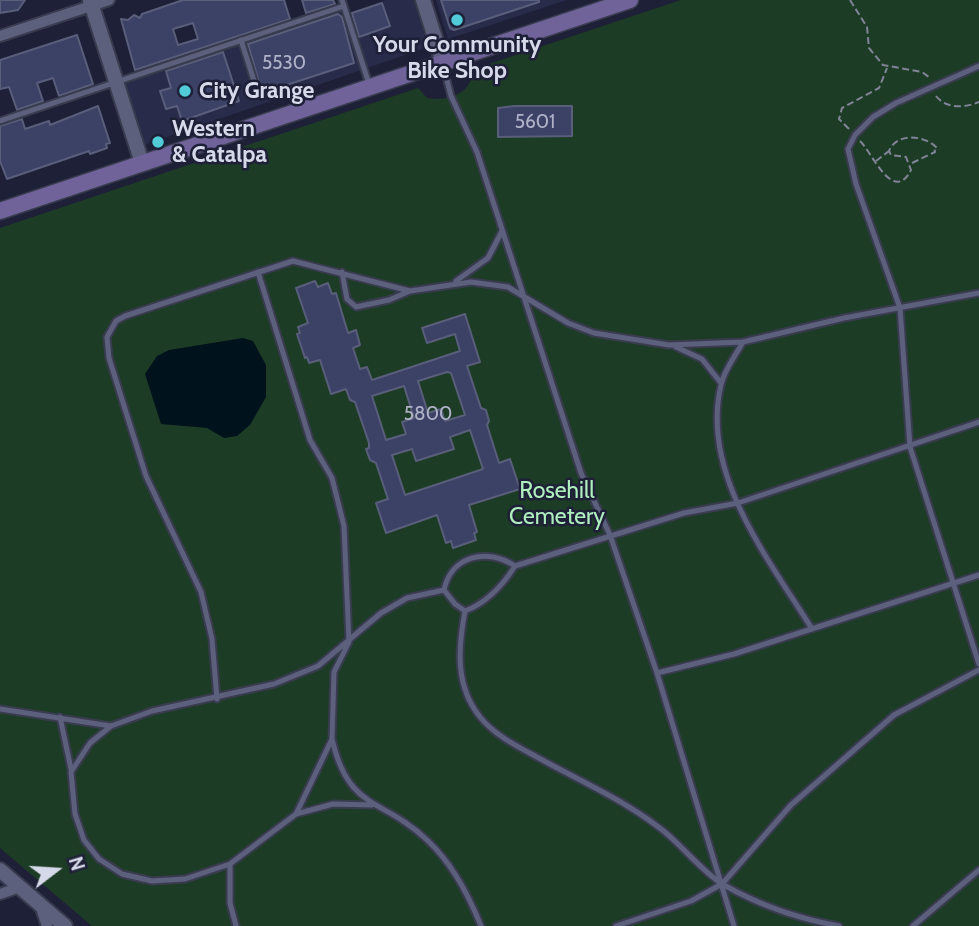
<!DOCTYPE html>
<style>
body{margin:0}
#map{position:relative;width:979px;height:926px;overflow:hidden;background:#1e2038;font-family:Cabin,sans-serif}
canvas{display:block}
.north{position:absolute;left:21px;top:835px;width:70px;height:70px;-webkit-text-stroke:5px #1e2038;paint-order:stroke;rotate:73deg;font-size:19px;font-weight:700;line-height:28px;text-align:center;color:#d6d9e9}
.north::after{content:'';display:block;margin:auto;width:24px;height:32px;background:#d6d9e9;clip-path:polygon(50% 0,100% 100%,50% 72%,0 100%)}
</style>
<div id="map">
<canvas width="979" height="926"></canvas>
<div class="north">N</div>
</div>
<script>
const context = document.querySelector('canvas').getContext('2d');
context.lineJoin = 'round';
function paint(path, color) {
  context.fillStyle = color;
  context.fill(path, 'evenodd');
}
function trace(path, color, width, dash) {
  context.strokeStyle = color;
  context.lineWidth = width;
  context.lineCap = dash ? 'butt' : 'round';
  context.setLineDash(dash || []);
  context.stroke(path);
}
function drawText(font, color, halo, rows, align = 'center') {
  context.font = font + ' Cabin,sans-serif';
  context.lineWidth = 5;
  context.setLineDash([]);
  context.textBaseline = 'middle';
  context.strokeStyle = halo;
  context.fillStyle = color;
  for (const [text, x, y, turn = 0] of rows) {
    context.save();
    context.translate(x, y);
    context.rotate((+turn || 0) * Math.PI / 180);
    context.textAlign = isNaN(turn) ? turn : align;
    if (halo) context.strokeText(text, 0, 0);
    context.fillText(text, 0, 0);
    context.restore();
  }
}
paint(new Path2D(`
 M386 0H414L428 47 138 147 118 83 341 10 343 15Z
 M436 0H567L448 39Z`), '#282b49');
paint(new Path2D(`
 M681 0H979V926H92L0 848V228L418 88 427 98C446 102 475 93 471 70Z`), '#1d3c25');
paint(new Path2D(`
 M243 338 253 341 266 365V397L250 425 237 436 224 438 207 428 161 424 145 374 157 356 169 350Z`), '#00121b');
const building = new Path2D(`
 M0 0H25L18 10 0 13Z
 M183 0H284L290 19 135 70 121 19 128 20 134 15 140 18 142 14ZM193 23 198 39 178 45 173 29Z
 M302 0H333L335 4 306 13Z
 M441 0H539V2L454 30 450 28Z
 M382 3 390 26 359 37 352 13Z
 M338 14 342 17 354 63 262 93 248 44Z
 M77 35 93 84 59 96 53 78 37 83 43 101 17 110 9 87 0 89V60Z
 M223 52 239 101 182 121 177 106 166 109 160 91 171 88 166 71Z
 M98 106 110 143 106 144 107 148 90 154 89 151 7 179 0 161V126L22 119 25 129 49 121 50 125Z
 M514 106H572V136L498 137V108Z
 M315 281 318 287 328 283 332 294 336 293 348 333 356 330 360 345 353 348 360 369 367 367 372 380 460 351 455 334 427 343 422 328 465 314 480 362 467 366 481 408 486 410 489 421 487 425 499 463 510 459 520 489 469 505 477 532 474 533 476 540 453 548 451 541 446 543 437 515 386 533 376 503 388 499 376 463 370 460 366 449 369 448V443L355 402 350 400 346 389 331 394 320 360 309 363 307 357 305 358 297 334 300 333 298 327 308 323 296 288ZM447 372 451 373 465 415 445 421 441 409 428 413 418 381ZM404 386 414 418 402 422 406 434 386 440 372 396ZM470 430 483 469 405 495 392 455 412 449 416 461 454 449 450 437Z`);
paint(building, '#3c4166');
trace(building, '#595e7a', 2);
const service = new Path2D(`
 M342 0 369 84
 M241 40 257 90
 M443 65 451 96 477 152 581 473 610 535 657 673 734 926
 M979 66 896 103 873 117 855 135 848 149 856 184 900 308 910 447 979 664
 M0 121 344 6
 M342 272 347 299 356 307 389 300 410 291
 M456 281 488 258 502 231
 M743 342C736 355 724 370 721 385 700 473 768 558 812 629
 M676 347 702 359 721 383
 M515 566C503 585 486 603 465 611 458 648 455 686 480 717 497 738 523 749 546 762 585 783 625 801 661 829 681 844 704 874 724 885 759 905 800 919 839 926
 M444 590 455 604 465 611
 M657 673 734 654 979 575
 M217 699 212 639 201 592 146 476 109 358 107 337 116 321 125 316 293 261 410 291 471 282 508 287 568 323 594 333 669 345 743 342 844 318 979 293
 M0 709 111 726 152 711 274 684 318 666 381 613 407 598 444 590C451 556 487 547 515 566L684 513 738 503 979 422
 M60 717 71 769
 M111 726 90 743 71 772 75 814 84 840 99 859 122 874 152 881 185 879 230 864 296 814 332 739 334 672 349 642 344 526 332 478 310 440 258 272
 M332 739C349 812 382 797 427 840 451 862 469 896 481 926
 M296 814 333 804 372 805
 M230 864V903L236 926
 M616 926 691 901 722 884 791 805 894 715 979 670
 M913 926 979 870`);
const minor = new Path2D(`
 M0 36 109 0
 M0 894 20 887
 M40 905 47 926`);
const tertiary = new Path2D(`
 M90 0 142 163
 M423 0 443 63
 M0 870 65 926`);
const secondary = new Path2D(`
 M0 211 630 0`);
trace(service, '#393b4f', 9);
trace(minor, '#393b4f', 14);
trace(tertiary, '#393b4f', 18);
trace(secondary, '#393b4f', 19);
trace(new Path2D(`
 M850 0 867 27 869 48 883 65 922 72 929 77
 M936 96C946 109 965 108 979 102
 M849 129 839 119 842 108 879 88 887 68
 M860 141C872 152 893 205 911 170L906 157 891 155 889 151C897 132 925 135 937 148
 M876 161 889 151
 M912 163 935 152 934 145`), '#818497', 2, [7, 3.5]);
trace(service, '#5c607c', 5);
trace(minor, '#5c607c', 10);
trace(tertiary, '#5c607c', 14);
trace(secondary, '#6f6399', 16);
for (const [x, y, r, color] of [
 [457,20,7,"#52cbd9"],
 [185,91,7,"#52cbd9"],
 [158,142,7,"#52cbd9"]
]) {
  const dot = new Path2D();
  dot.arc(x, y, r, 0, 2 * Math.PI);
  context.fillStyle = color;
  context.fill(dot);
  trace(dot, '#1e2038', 2.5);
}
drawText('19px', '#b0b3c8', null, [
 ["5530",284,63],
 ["5601",535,122],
 ["5800",428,414]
]);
drawText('bold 23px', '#d6d9e9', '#1e2038', [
 ["Your Community",457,45,"center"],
 ["Bike Shop",457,71,"center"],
 ["City Grange",199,91],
 ["Western",172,129],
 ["& Catalpa",172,155]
], 'left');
drawText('23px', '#afefbd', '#1e2038', [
 ["Rosehill",557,491],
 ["Cemetery",557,517]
]);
</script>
